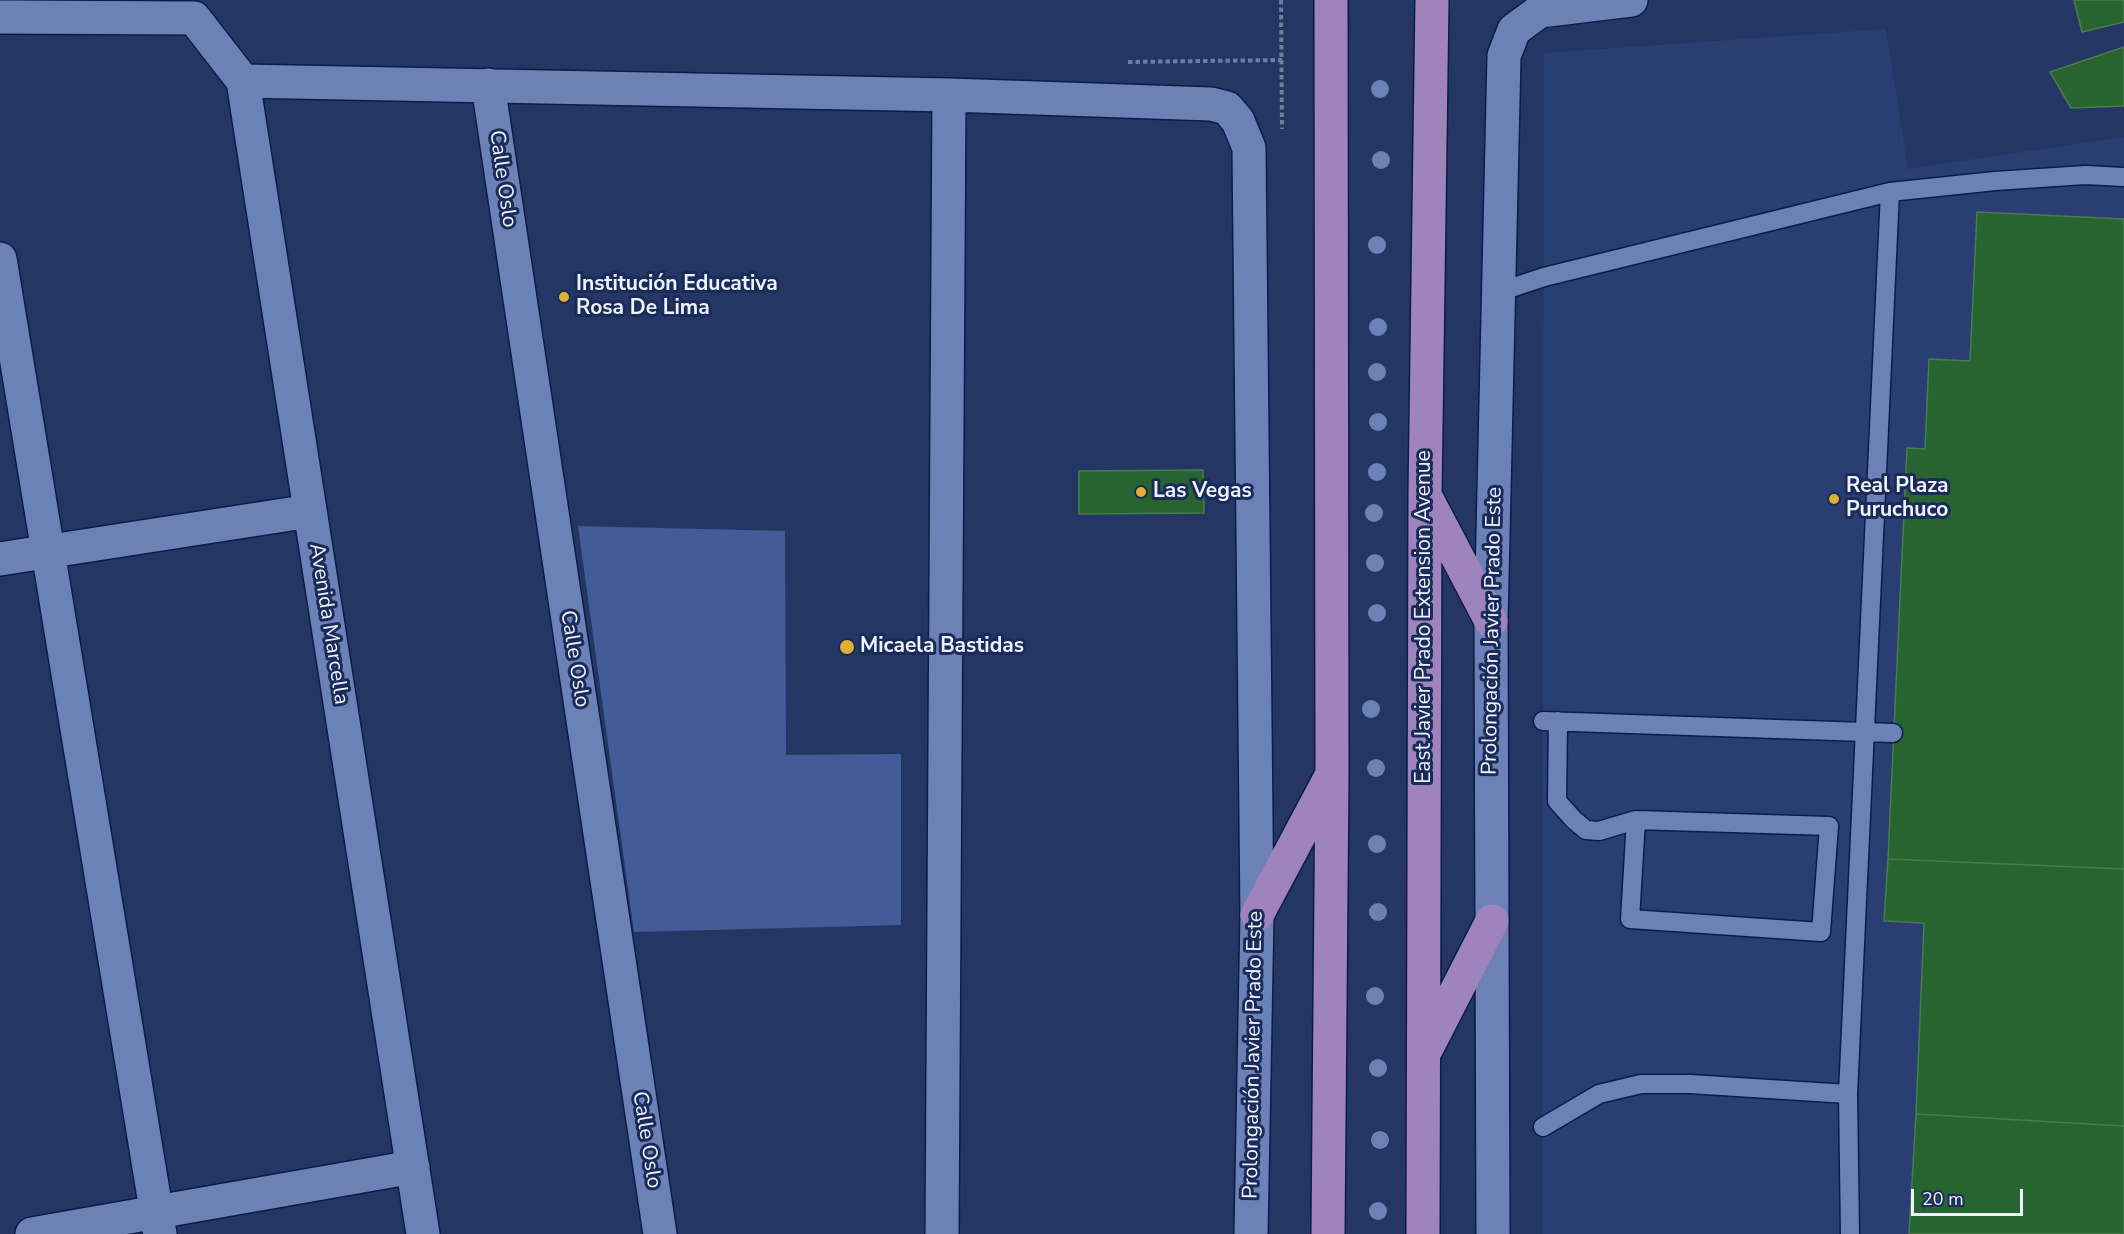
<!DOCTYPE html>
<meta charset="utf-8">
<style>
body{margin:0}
#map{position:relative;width:2124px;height:1234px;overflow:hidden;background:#243664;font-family:"Nunito Sans",sans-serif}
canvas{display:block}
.scale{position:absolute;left:1911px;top:1189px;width:112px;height:27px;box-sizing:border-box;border:3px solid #edf2fe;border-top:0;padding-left:8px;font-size:18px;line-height:21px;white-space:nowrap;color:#edf2fe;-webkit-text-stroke:4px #1a2b59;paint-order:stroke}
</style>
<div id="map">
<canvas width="2124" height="1234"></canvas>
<div class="scale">20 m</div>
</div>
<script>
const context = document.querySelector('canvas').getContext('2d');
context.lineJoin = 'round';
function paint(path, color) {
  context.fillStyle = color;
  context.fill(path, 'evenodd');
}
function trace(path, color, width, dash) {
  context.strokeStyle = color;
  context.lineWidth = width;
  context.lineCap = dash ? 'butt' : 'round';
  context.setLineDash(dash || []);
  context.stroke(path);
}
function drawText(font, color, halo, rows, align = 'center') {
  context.font = font + ' "Nunito Sans",sans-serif';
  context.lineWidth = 6;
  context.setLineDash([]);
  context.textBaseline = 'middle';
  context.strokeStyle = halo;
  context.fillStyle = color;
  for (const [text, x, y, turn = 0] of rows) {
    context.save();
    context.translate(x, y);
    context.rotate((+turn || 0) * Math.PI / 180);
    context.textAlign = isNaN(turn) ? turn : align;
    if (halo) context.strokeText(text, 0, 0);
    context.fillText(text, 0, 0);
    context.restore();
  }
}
paint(new Path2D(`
 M1886 29 1908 169 2124 137V1234H1542L1544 53Z`), '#293e73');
paint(new Path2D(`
 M578 526 785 531 786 755 901 754V925L634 932Z`), '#435b97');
const building = new Path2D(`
 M2074 0H2124V22L2082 32Z
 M2124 47V106L2071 108 2050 72Z
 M1977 212 2124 219V869L1888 859 1907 448 1925 449 1929 359 1970 361Z
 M1203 470 1204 513 1079 514V471Z
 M1888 859 2124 869V1126L1916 1114 1924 923 1884 921Z
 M1916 1114 2124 1126V1234H1909Z`);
paint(building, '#27642f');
trace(building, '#4c7b4f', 1.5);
const service = new Path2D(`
 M1499 292 1544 277 1890 192 1995 181 2085 175 2124 177
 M1543 721 1893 733
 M1558 721 1557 801 1574 820 1586 830 1599 831 1636 820 1829 826 1821 932 1630 919 1636 820
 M1543 1127 1599 1094 1641 1084H1690L1848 1094
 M1850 1234 1848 1094 1890 192`);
const minor = new Path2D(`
 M0 17 194 18 243 81 423 1234
 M243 81 949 95 1211 104 1227 108 1238 121 1249 148 1257 915
 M488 85 660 1234
 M0 259 160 1234
 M0 559 310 511
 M32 1234 413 1167
 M942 1234 949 95`);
const tertiary = new Path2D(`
 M1251 1234 1257 915
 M1493 1234 1491 621 1504 56 1514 30 1540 11 1631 0`);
const primary = new Path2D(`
 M1428 501 1491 621
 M1257 915 1330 778
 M1427 1048 1492 921
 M1328 1234 1332 774 1331 0
 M1423 1234 1425 495 1432 0`);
trace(service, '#0c1c48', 21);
trace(minor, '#0c1c48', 36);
trace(tertiary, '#0c1c48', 36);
trace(primary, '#0c1c48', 36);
trace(new Path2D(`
 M1281 0 1282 129
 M1128 62 1282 60`), '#6f7c9e', 4, [4.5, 3]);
trace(service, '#6c82b7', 18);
trace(minor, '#6c82b7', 33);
trace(tertiary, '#6c82b7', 33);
trace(primary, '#9e83bd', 33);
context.fillStyle = '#6d82b4';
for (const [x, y] of [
 [1380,89],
 [1381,160],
 [1377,245],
 [1378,327],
 [1377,372],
 [1378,422],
 [1377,472],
 [1374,513],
 [1375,563],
 [1377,613],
 [1371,709],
 [1376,768],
 [1377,844],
 [1378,912],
 [1375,996],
 [1378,1068],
 [1380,1140],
 [1378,1211]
]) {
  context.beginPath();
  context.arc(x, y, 9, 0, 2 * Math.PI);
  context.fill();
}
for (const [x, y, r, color] of [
 [564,297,6,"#e0b034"],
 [1141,492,6,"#e0b034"],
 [1834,499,6,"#e0b034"],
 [847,647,8,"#e0b034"]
]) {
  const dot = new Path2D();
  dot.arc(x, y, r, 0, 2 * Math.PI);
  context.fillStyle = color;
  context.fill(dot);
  trace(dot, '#1a2b59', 2);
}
drawText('21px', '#edf2fe', '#1a2b59', [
 ["Calle Oslo",502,179,82],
 ["East Javier Prado Extension Avenue",1425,617,-90],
 ["Avenida Marcella",328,624,81],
 ["Prolongación Javier Prado Este",1493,631,-89],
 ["Calle Oslo",574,659,81],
 ["Prolongación Javier Prado Este",1254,1055,-89],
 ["Calle Oslo",646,1140,81]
]);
drawText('bold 21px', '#edf2fe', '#1a2b59', [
 ["Institución Educativa",576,285],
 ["Rosa De Lima",576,309],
 ["Real Plaza",1846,487],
 ["Puruchuco",1846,511],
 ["Las Vegas",1153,492],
 ["Micaela Bastidas",860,647]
], 'left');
</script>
